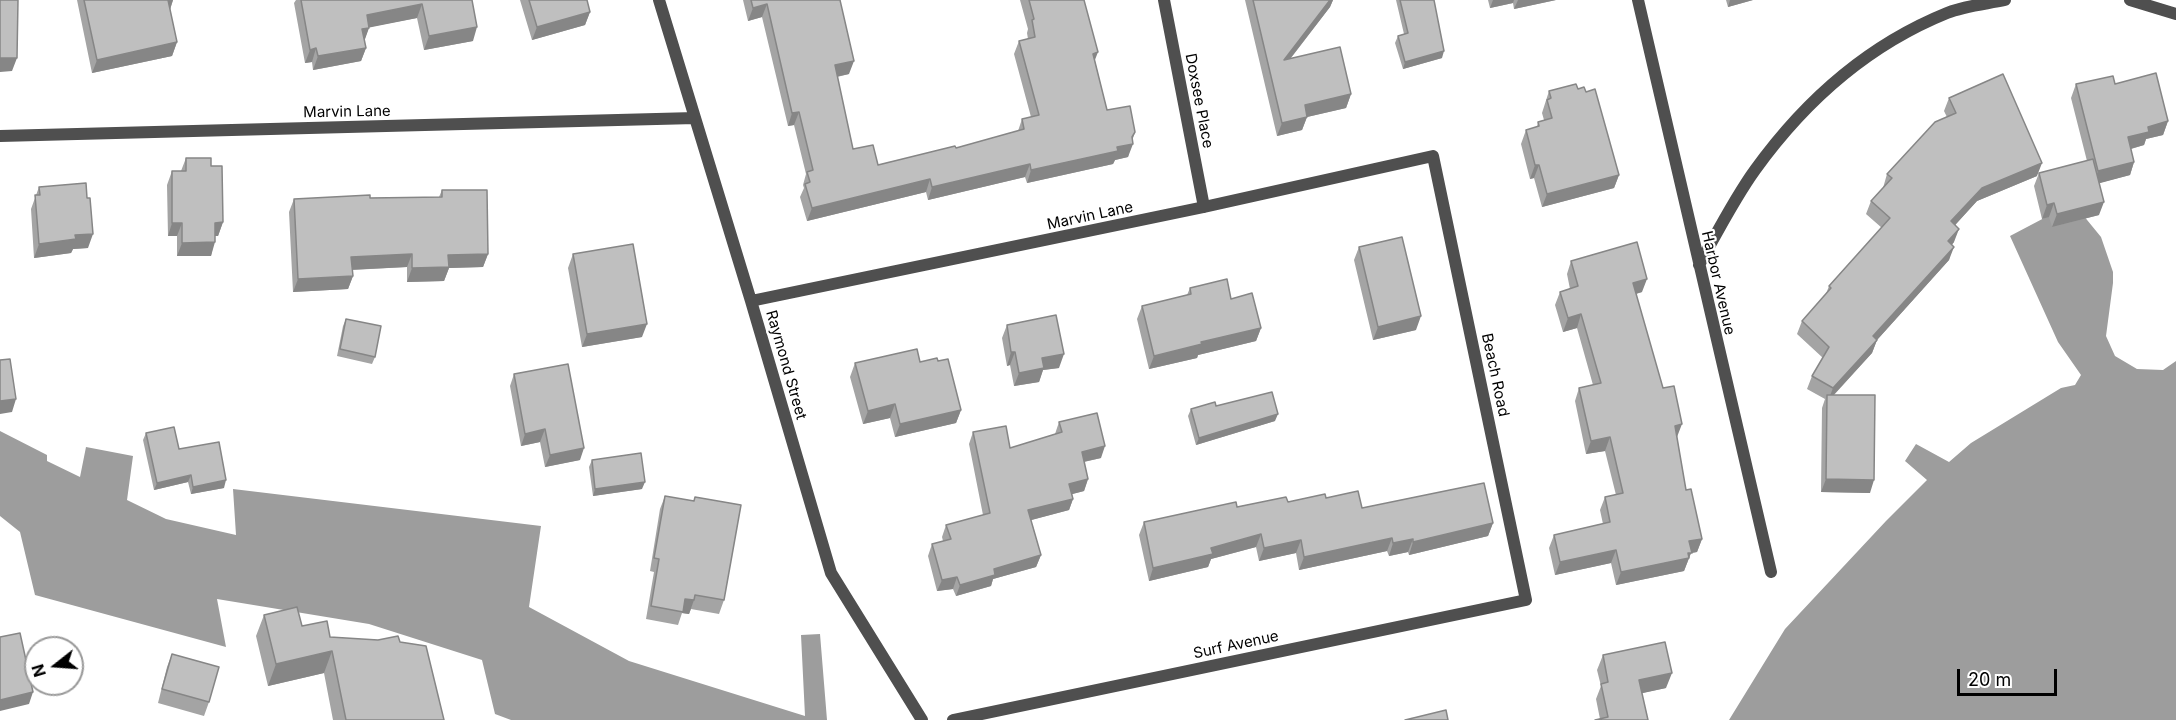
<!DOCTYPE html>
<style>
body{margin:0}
#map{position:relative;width:2176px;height:720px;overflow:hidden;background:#fff;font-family:Inter,sans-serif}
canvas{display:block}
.north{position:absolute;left:24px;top:636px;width:60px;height:60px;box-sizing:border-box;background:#fff;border:2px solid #999;border-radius:50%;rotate:253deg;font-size:16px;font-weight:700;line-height:24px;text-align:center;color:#000}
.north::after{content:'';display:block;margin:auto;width:21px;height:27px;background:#000;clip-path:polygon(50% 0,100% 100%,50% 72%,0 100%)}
.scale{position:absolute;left:1957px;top:669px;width:100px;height:27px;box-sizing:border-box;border:3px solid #000;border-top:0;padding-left:8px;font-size:18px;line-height:21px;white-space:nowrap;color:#000;-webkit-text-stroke:4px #fff;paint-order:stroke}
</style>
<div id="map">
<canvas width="2176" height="720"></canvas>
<div class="north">N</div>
<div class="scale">20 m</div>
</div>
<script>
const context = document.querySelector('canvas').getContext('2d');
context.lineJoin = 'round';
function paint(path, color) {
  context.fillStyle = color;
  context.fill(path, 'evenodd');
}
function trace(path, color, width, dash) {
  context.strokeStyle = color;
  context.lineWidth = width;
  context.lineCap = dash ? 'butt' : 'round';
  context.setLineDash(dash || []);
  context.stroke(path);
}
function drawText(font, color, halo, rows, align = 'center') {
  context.font = font + ' Inter,sans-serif';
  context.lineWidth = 4.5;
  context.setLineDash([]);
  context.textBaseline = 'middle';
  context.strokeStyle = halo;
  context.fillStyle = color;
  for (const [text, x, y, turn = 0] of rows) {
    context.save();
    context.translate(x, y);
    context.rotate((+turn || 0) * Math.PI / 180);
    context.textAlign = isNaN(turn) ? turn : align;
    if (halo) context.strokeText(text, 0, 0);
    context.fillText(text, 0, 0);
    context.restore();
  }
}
paint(new Path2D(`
 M2083 215 2101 237 2113 272V283L2106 336 2115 356 2137 369 2163 370 2176 361V720H1729L1785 629 1886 521 1927 480 1905 461 1916 444 1949 462 1971 443 2061 388 2075 385 2081 375 2058 342 2010 236 2048 216Z
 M0 431 47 455V461L80 477 86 447 133 456 127 500 166 519 236 535 233 489 541 526 529 607 629 661 805 716 801 635 820 634 827 720H511L495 714 482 660 369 624 217 599 226 647 35 595 20 532 0 516Z`), '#9d9d9d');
trace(new Path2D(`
 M659 0 751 301 831 573 922 720
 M1164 0 1204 207
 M1638 0 1771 572
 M2130 0 2176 14
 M0 136 695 118
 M1699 265C1717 233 1734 199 1755 170 1804 102 1868 45 1947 13 1964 6 1986 4 2005 0
 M751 301 1204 207 1433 156 1526 600 953 720`), '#4f4f4f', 12);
paint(new Path2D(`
 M77 0H173L170 10 177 42 172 56 92 73Z
 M296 0H472L473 41 424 50 417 18 369 27 364 41 366 48 361 61 313 70 312 62 305 63 294 3Z
 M520 0H587L590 12 585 25 532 40Z
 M743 0H840L849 74 837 77 853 149 878 165 956 148 1018 131 1022 119 1031 117 1014 54 1019 41 1028 39 1027 33 1028 29 1020 0H1084L1095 61 1107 110 1132 140 1128 157 1115 160 1113 164 1027 183 1025 177 928 200 926 192 807 221 800 197 804 188 803 185 806 174 794 125 788 126 762 17 748 21Z
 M1245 0H1333L1330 7 1291 58 1351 94 1346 108 1307 117 1302 130 1277 136Z
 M1396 0H1434L1442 58 1403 69 1395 43 1398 36 1404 34Z
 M1488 0H1556L1514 9 1513 3 1490 8Z
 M1726 0H1753L1728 7Z
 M2076 84H2115L2168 121 2163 135 2146 139 2144 145 2131 149 2134 162 2130 175 2099 183V215L2052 227 2049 217 2042 219 2034 186 2039 173 2087 161 2071 98Z
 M1578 89 1619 175 1614 188 1542 207 1534 178 1530 179 1521 144 1526 130 1537 127 1538 122 1544 120 1542 113 1549 91Z
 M1949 98 2037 176 1977 201 1955 225 1954 242 1952 245 1949 260 1877 340 1872 353 1834 395 1870 493 1821 492 1822 408 1825 399 1807 389 1812 376 1823 358 1797 334 1802 321 1826 294 1829 286 1882 228 1866 214 1871 201 1883 188 1887 174 1947 117 1944 111Z
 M186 158 223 222 218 236H215L211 256H177V236H168L167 185 172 171H181Z
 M39 187 88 248 73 249 71 253 34 258 31 209Z
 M442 190 488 254 483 267 449 268 444 281 407 282V267L352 270 353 276 348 289 293 292 289 212 294 199 439 197Z
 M1359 247 1416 330 1373 340 1354 260Z
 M573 254 642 337 582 347 568 268Z
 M1571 261 1642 292 1636 294 1677 437 1686 490 1702 539 1697 552 1691 553 1684 571 1616 585 1611 563 1555 575 1549 548 1554 535 1603 524 1600 510 1605 497 1616 495 1605 451 1586 454 1575 401 1579 388 1593 385 1577 328 1563 332 1555 305 1560 292 1570 289 1567 274Z
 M1190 288 1231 299 1261 328 1256 341 1198 355 1197 358 1149 369 1137 319 1142 306 1187 295Z
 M346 319 375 357 372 364 337 356 343 326Z
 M1007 325 1059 368 1043 370 1039 382 1014 386 1010 365 1007 366 1002 338Z
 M920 362 961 410 956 423 895 437 890 418 863 424 850 377 855 363Z
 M514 374 580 460 545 467 540 442 521 446 510 386Z
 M1216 406 1275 421 1196 445 1188 416 1191 409Z
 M1059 422 1101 458 1084 462 1088 479 1084 491 1072 494 1073 499 1069 510 1031 520 1041 555 1036 567 993 579 991 586 956 596 953 589 937 591 928 556 932 544 943 541 942 537 946 525 983 515 969 444 973 432 1010 448 1055 434Z
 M146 433 179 449 224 488 191 494 188 482 154 490 143 440Z
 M592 460 642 489 593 496 589 467Z
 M665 496 724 600 719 614 691 609 689 614 682 613 678 625 646 619 654 572 650 571 660 509Z
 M1326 498 1362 508 1493 523 1488 536 1409 555 1408 552 1389 556 1387 551 1299 570 1296 553 1259 561 1256 547 1211 559 1208 567 1149 581 1139 535 1144 522 1237 507Z
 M264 615 302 626 330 637 400 642 444 720H333L324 673 268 686 256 636Z
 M172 654 209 702 204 716 158 703 167 667Z
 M1603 655 1666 688 1642 693 1648 720 1600 719 1596 699 1601 686 1597 670Z`), '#a4a4a4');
paint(new Path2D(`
 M168 0H173L169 12Z
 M1330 0H1333L1330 7 1279 73 1284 60Z
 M1493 0H1514L1513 3 1490 8Z
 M1518 0H1556L1514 9Z
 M1730 0H1753L1728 7Z
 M422 4 417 18 362 29 367 15Z
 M767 4 762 17 748 21 753 8Z
 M590 12 585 25 532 40 537 27Z
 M477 27 473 41 424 50 429 36Z
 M369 28 364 42 362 29Z
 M177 42 172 56 92 73 97 60Z
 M316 48 312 62 305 63 310 50Z
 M366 48 361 61 313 70 318 56Z
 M1444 51 1442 58 1403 69 1405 62Z
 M1098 52 1093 65V54Z
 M0 58H17L12 71 0 72Z
 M854 61 849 74 830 78 835 65Z
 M1351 94 1346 108 1307 117 1302 130 1277 136 1282 123 1305 105Z
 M799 112 794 125 788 126 792 113Z
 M2168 121 2163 135 2146 139 2144 145 2123 151 2128 137 2148 127Z
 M1135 132 1131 144H1133L1128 157 1115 160 1113 164 1027 183 1031 170 1117 147 1132 137Z
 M2134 162 2130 175 2093 185 2098 171Z
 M2042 163 2037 176 1977 201 1947 234 1951 221 1982 188Z
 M1030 164 1025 177 928 200 932 187Z
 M1535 165H1539L1534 178 1530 179Z
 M1619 175 1614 188 1542 207 1547 194Z
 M930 179 926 192 807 221 812 208Z
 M2104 202 2099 215 2052 227 2057 214Z
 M2054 203 2049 217 2042 219 2047 205Z
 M223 222 218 236H210L215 223Z
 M172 223H182L177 236H168Z
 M1959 229 1954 242 1943 254 1948 241Z
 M93 234 88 248 73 249 71 253 34 258 39 244 75 235Z
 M215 242 211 256H177L182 243Z
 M1954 247 1949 260 1877 340 1872 353 1828 401 1833 388 1873 336Z
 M412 254 407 267 346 270 351 257Z
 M488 254 483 267 449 268 444 281 407 282 412 268 448 255Z
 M353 276 348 289 293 292 298 279Z
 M1647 279 1642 292 1628 296 1633 283Z
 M1581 314 1577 328 1563 332 1568 318Z
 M1421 316 1416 330 1373 340 1378 327Z
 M647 324 642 337 582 347 587 334Z
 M1261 328 1256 341 1198 355 1197 358 1149 369 1154 356 1201 342Z
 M1011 352H1015L1010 365 1007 366Z
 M1064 354 1059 368 1043 370 1039 382 1014 386 1019 373 1042 358Z
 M16 399 12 412 0 414V401Z
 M895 404 890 418 863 424 868 411Z
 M961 410 956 423 895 437 900 424Z
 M1278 414 1275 421 1196 445 1199 438Z
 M1682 424 1677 437 1675 426Z
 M545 429 540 442 521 446 525 434Z
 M1610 437 1605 451 1586 454 1591 441Z
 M1105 446 1101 458 1078 463 1082 452Z
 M584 448 580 460 545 467 550 455Z
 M191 475 188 482 154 490 157 483Z
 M1088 479 1084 491 1065 496 1069 484Z
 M1826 479 1874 480 1870 493 1821 492Z
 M226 480 224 488 191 494 193 487Z
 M645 482 642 489 593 496 595 489Z
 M1073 499 1069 510 1024 522 1028 510Z
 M1493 523 1488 536 1409 555 1413 542Z
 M1261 534 1256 547 1211 559 1208 567 1149 581 1153 568 1211 548Z
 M1392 538 1387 551 1299 570 1304 557Z
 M1413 539 1408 552 1389 556 1393 543Z
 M1702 539 1697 552 1691 553 1684 571 1616 585 1621 572 1689 541Z
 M1301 540 1296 553 1259 561 1264 548Z
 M1616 550 1611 563 1555 575 1560 562Z
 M1041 555 1036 567 993 579 991 586 956 596 960 585 994 569Z
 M957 577 953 589 937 591 942 580Z
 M685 599 694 600 689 614 682 613Z
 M332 651 324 673 268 686 276 664Z
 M1672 673 1666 688 1634 695 1639 680Z
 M33 692 29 704 0 711V700Z`), '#868686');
const building = new Path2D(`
 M0 0H18L17 58H0Z
 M84 0H168L177 42 97 60Z
 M301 0H472L477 27 429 36 422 4 367 15 369 28 362 29 366 48 318 56 316 48 310 50Z
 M529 0H587L590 12 537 27Z
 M751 0H840L854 61 835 65 853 149 873 145 878 165 955 146 956 148 1024 129 1022 119 1039 115 1019 41 1035 37 1032 20 1034 19 1029 0H1084L1098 52 1093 54 1107 110 1130 106 1135 132 1132 137 1133 144 1117 147 1118 151 1031 170 1030 164 932 187 930 179 812 208 805 184 810 182 807 172 813 170 799 112 792 113 767 4 753 8Z
 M1253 0H1330L1284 60 1340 47 1351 94 1305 105 1307 117 1282 123Z
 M1400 0H1434L1444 51 1405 62 1398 36 1408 33Z
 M2156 73 2168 121 2148 127 2149 132 2128 137 2134 162 2098 171 2076 84 2113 76 2115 84Z
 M2003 74 2042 163 1982 188 1951 221 1959 229 1948 241 1954 247 1873 336 1877 340 1833 388 1812 376 1829 347 1802 321 1831 288 1829 286 1890 218 1871 201 1892 178 1887 174 1935 122 1956 113 1949 98Z
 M1576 84 1578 89 1584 87 1586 92 1595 89 1619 175 1547 194 1539 165H1535L1526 130 1539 126 1538 122 1552 118 1547 100 1551 98 1549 91Z
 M186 158H211V166H222L223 222 215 223V242L182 243V223H172V171H186Z
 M2093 159 2104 202 2057 214 2054 203 2047 205 2039 173Z
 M86 183 87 198H90L93 234 75 235 76 239 39 244 35 195H40L39 187Z
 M442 190H487L488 254 448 255 449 267 412 268V254L351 257 353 276 298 279 294 199 370 195V198L442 197Z
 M1402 237 1421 316 1378 327 1359 247Z
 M1637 242 1647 279 1633 283 1663 388 1674 386 1682 424 1675 426 1686 490 1691 489 1702 539 1689 541 1692 553H1688L1689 558 1621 572 1616 550 1560 562 1554 535 1610 522 1605 497 1623 493 1610 437 1591 441 1579 388 1601 383 1581 314 1568 318 1560 292 1578 286 1571 261Z
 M633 244 647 324 587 334 573 254Z
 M1227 279 1231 299 1252 293 1261 328 1201 342 1202 344 1154 356 1142 306 1191 294 1190 288Z
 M1056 315 1064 354 1042 358 1044 368 1019 373 1015 352H1011L1007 325Z
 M346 319 381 326 375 357 340 349Z
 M917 349 920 362 937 358 938 361 948 359 961 410 900 424 895 404 868 411 855 363Z
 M10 359 16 399 0 401V360Z
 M568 364 584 448 550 455 545 429 525 434 514 374Z
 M1272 392 1278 414 1199 438 1191 409 1215 402 1216 406Z
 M1827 395H1875L1874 480 1826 479Z
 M1097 413 1105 446 1082 452 1088 479 1069 484 1073 499 1028 510 1041 555 994 569 995 575 960 585 957 577 942 580 932 544 951 539 946 525 990 513 973 432 1006 426 1010 448 1062 432 1059 422Z
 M174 427 179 449 219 442 226 480 193 487 191 475 157 483 146 433Z
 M641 453 645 482 595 489 592 460Z
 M1484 483 1493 523 1413 542V539L1393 543 1392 538 1304 557 1301 540 1264 548 1261 534 1211 548 1213 554 1153 568 1144 522 1236 502 1237 507 1286 497 1288 502 1325 494 1326 498 1358 491 1362 508Z
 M665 496 694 501 695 497 741 505 724 600 695 595 694 600 685 599 683 612 651 606 659 559 654 558Z
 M297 607 302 626 327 621 330 637 378 640 398 636 400 642 426 646 444 720H346L332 651 276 664 264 615Z
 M20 633 33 692 0 700V637Z
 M1665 642 1672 673 1639 680 1648 720H1595L1608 717 1601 684 1608 682 1603 655Z
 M172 654 219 667 209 702 162 689Z
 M1446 710 1448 720H1405Z`);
paint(building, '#bfbfbf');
trace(building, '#868686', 1.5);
drawText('15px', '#000', '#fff', [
 ["Doxsee Place",1199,101,79],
 ["Marvin Lane",347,112,-1],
 ["Marvin Lane",1090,216,-12],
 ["Harbor Avenue",1718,283,77],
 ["Raymond Street",786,365,74],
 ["Beach Road",1495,375,78],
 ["Surf Avenue",1236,645,-12]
]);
</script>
